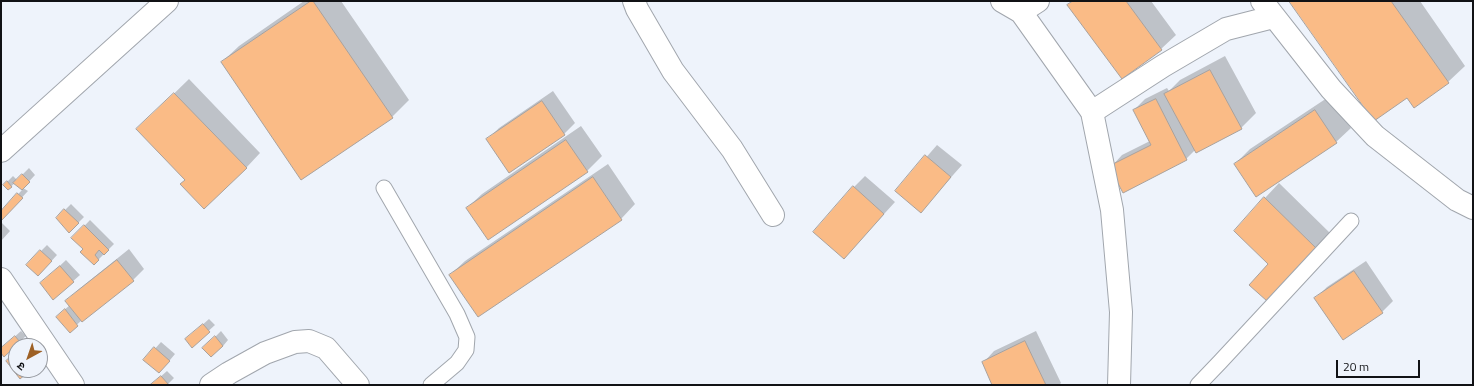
<!DOCTYPE html>
<meta charset="utf-8">
<style>
body{margin:0}
#map{position:relative;width:1474px;height:386px;overflow:hidden;background:#eef3fb;font-family:"Titillium Web","Noto Sans Devanagari",sans-serif}
canvas{display:block}
.frame{position:absolute;inset:0;border:2px solid #111215;pointer-events:none}
.north{position:absolute;left:8px;top:338px;width:40px;height:40px;box-sizing:border-box;background:#eef3fb;border:1px solid #96999f;border-radius:50%;rotate:220deg;font-size:11px;font-weight:700;line-height:16px;text-align:center;color:#111215}
.north::after{content:'';display:block;margin:auto;width:14px;height:18px;background:#9d6025;clip-path:polygon(50% 0,100% 100%,50% 72%,0 100%)}
.scale{position:absolute;left:1336px;top:360px;width:84px;height:18px;box-sizing:border-box;border:2px solid #111215;border-top:0;padding-left:5px;font-size:12px;line-height:14px;white-space:nowrap;color:#111215;-webkit-text-stroke:3px #eef3fb;paint-order:stroke}
</style>
<div id="map">
<canvas width="1474" height="386"></canvas>
<div class="frame"></div>
<div class="north">उ</div>
<div class="scale">20 m</div>
</div>
<script>
const context = document.querySelector('canvas').getContext('2d');
context.lineJoin = 'round';
function paint(path, color) {
  context.fillStyle = color;
  context.fill(path, 'evenodd');
}
function trace(path, color, width, dash) {
  context.strokeStyle = color;
  context.lineWidth = width;
  context.lineCap = dash ? 'butt' : 'round';
  context.setLineDash(dash || []);
  context.stroke(path);
}
paint(new Path2D(`
 M304 1H341L409 100 392 117 222 62 239 46Z
 M1072 1H1151L1176 35 1161 49 1068 5Z
 M1291 1H1420L1465 66 1448 82 1407 97Z
 M1225 56 1256 113 1241 128 1195 150 1186 159 1111 167 1122 155 1150 141 1134 110 1145 99 1167 88 1169 91 1180 80Z
 M189 79 260 153 246 168 186 180 152 115Z
 M553 91 575 123 564 134 488 139 499 128Z
 M1330 96 1351 128 1336 142 1235 164 1250 149Z
 M581 126 602 156 587 171 488 238 467 208 482 194Z
 M937 145 962 165 921 211 897 191Z
 M608 164 635 204 621 219 450 275 465 261Z
 M29 168 35 175 23 188 28 191 1 220V212L23 189 15 183 8 189 7 182 13 176 17 180Z
 M865 176 895 202 844 258 854 187Z
 M1279 183 1331 234 1282 285 1269 264 1265 198Z
 M71 204 84 217 69 232 57 218Z
 M90 220 114 244 94 264 85 249 73 238Z
 M1 222 10 231 1 241Z
 M47 245 57 255 44 269 41 251Z
 M129 249 144 269 133 280 82 320 70 331 63 311 70 305 66 301 78 290Z
 M66 260 80 275 54 298 47 278Z
 M1366 261 1393 301 1382 312 1316 298 1327 287Z
 M209 319 215 325 192 346V334Z
 M21 331 26 336 4 355 1 351V349Z
 M221 331 228 340 223 346 210 342Z
 M1036 331 1061 383 1059 385H993L983 363 994 351Z
 M30 340 35 346H23Z
 M161 342 175 354 165 366 145 360Z
 M167 371 174 378 167 385H151Z`), '#0003');
const building = new Path2D(`
 M311 1H313L393 118 301 180 221 62Z
 M1073 1H1126L1162 50 1122 79 1067 5Z
 M1289 1H1391L1449 83 1414 108 1407 98 1374 121Z
 M1210 70 1242 129 1196 153 1164 94Z
 M174 93 247 168 204 209 180 184 185 180 136 129Z
 M1156 99 1187 160 1123 193 1109 166 1151 145 1133 110Z
 M542 101 565 135 509 173 486 139Z
 M1315 110 1337 143 1256 197 1234 164Z
 M566 140 588 172 488 240 466 208Z
 M925 155 951 177 921 213 895 191Z
 M22 174 30 182 22 190 13 183Z
 M593 177 622 220 478 317 449 275Z
 M7 181 12 187 8 190 3 185Z
 M853 186 884 214 844 259 813 232Z
 M17 193 23 198 1 221V211Z
 M1264 197 1317 249 1267 301 1249 285 1268 264 1234 231Z
 M64 209 79 223 69 233 56 218Z
 M84 225 109 250 104 255 99 250 95 255 99 260 94 265 80 252 83 249 71 238Z
 M40 250 52 261 38 276 26 265Z
 M117 260 134 281 82 322 65 301Z
 M60 266 74 282 53 300 40 283Z
 M1354 271 1383 313 1343 340 1314 298Z
 M65 309 78 326 70 333 56 317Z
 M203 324 210 332 192 348 185 339Z
 M15 336 20 342 4 357 1 353V348Z
 M215 336 223 346 211 357 202 348Z
 M1025 341 1046 385H992L982 362Z
 M154 347 170 361 159 373 143 360Z
 M16 352V370H31L20 379 6 361Z
 M161 376 169 385H150Z`);
paint(building, '#fabb86');
trace(building, '#a9a19c', 1);
const service = new Path2D(`
 M384 188 457 314 467 337 466 350 457 363 431 385
 M1198 385 1220 362 1351 221`);
const minor = new Path2D(`
 M634 1 637 9 673 71 732 149 773 215
 M1262 1 1331 89 1375 136 1457 200 1473 208
 M1021 12 1038 1
 M1092 112 1163 66 1226 29 1273 17
 M1 279 73 385
 M211 385 229 373 265 353 295 342 309 341 326 348 358 385`);
const tertiary = new Path2D(`
 M1002 1 1021 12 1092 112 1112 210 1121 312 1119 385
 M1 151 167 1`);
trace(service, '#a1a6ad', 17);
trace(minor, '#a1a6ad', 24);
trace(tertiary, '#a1a6ad', 24);
trace(service, '#fff', 15);
trace(minor, '#fff', 22);
trace(tertiary, '#fff', 22);
</script>
